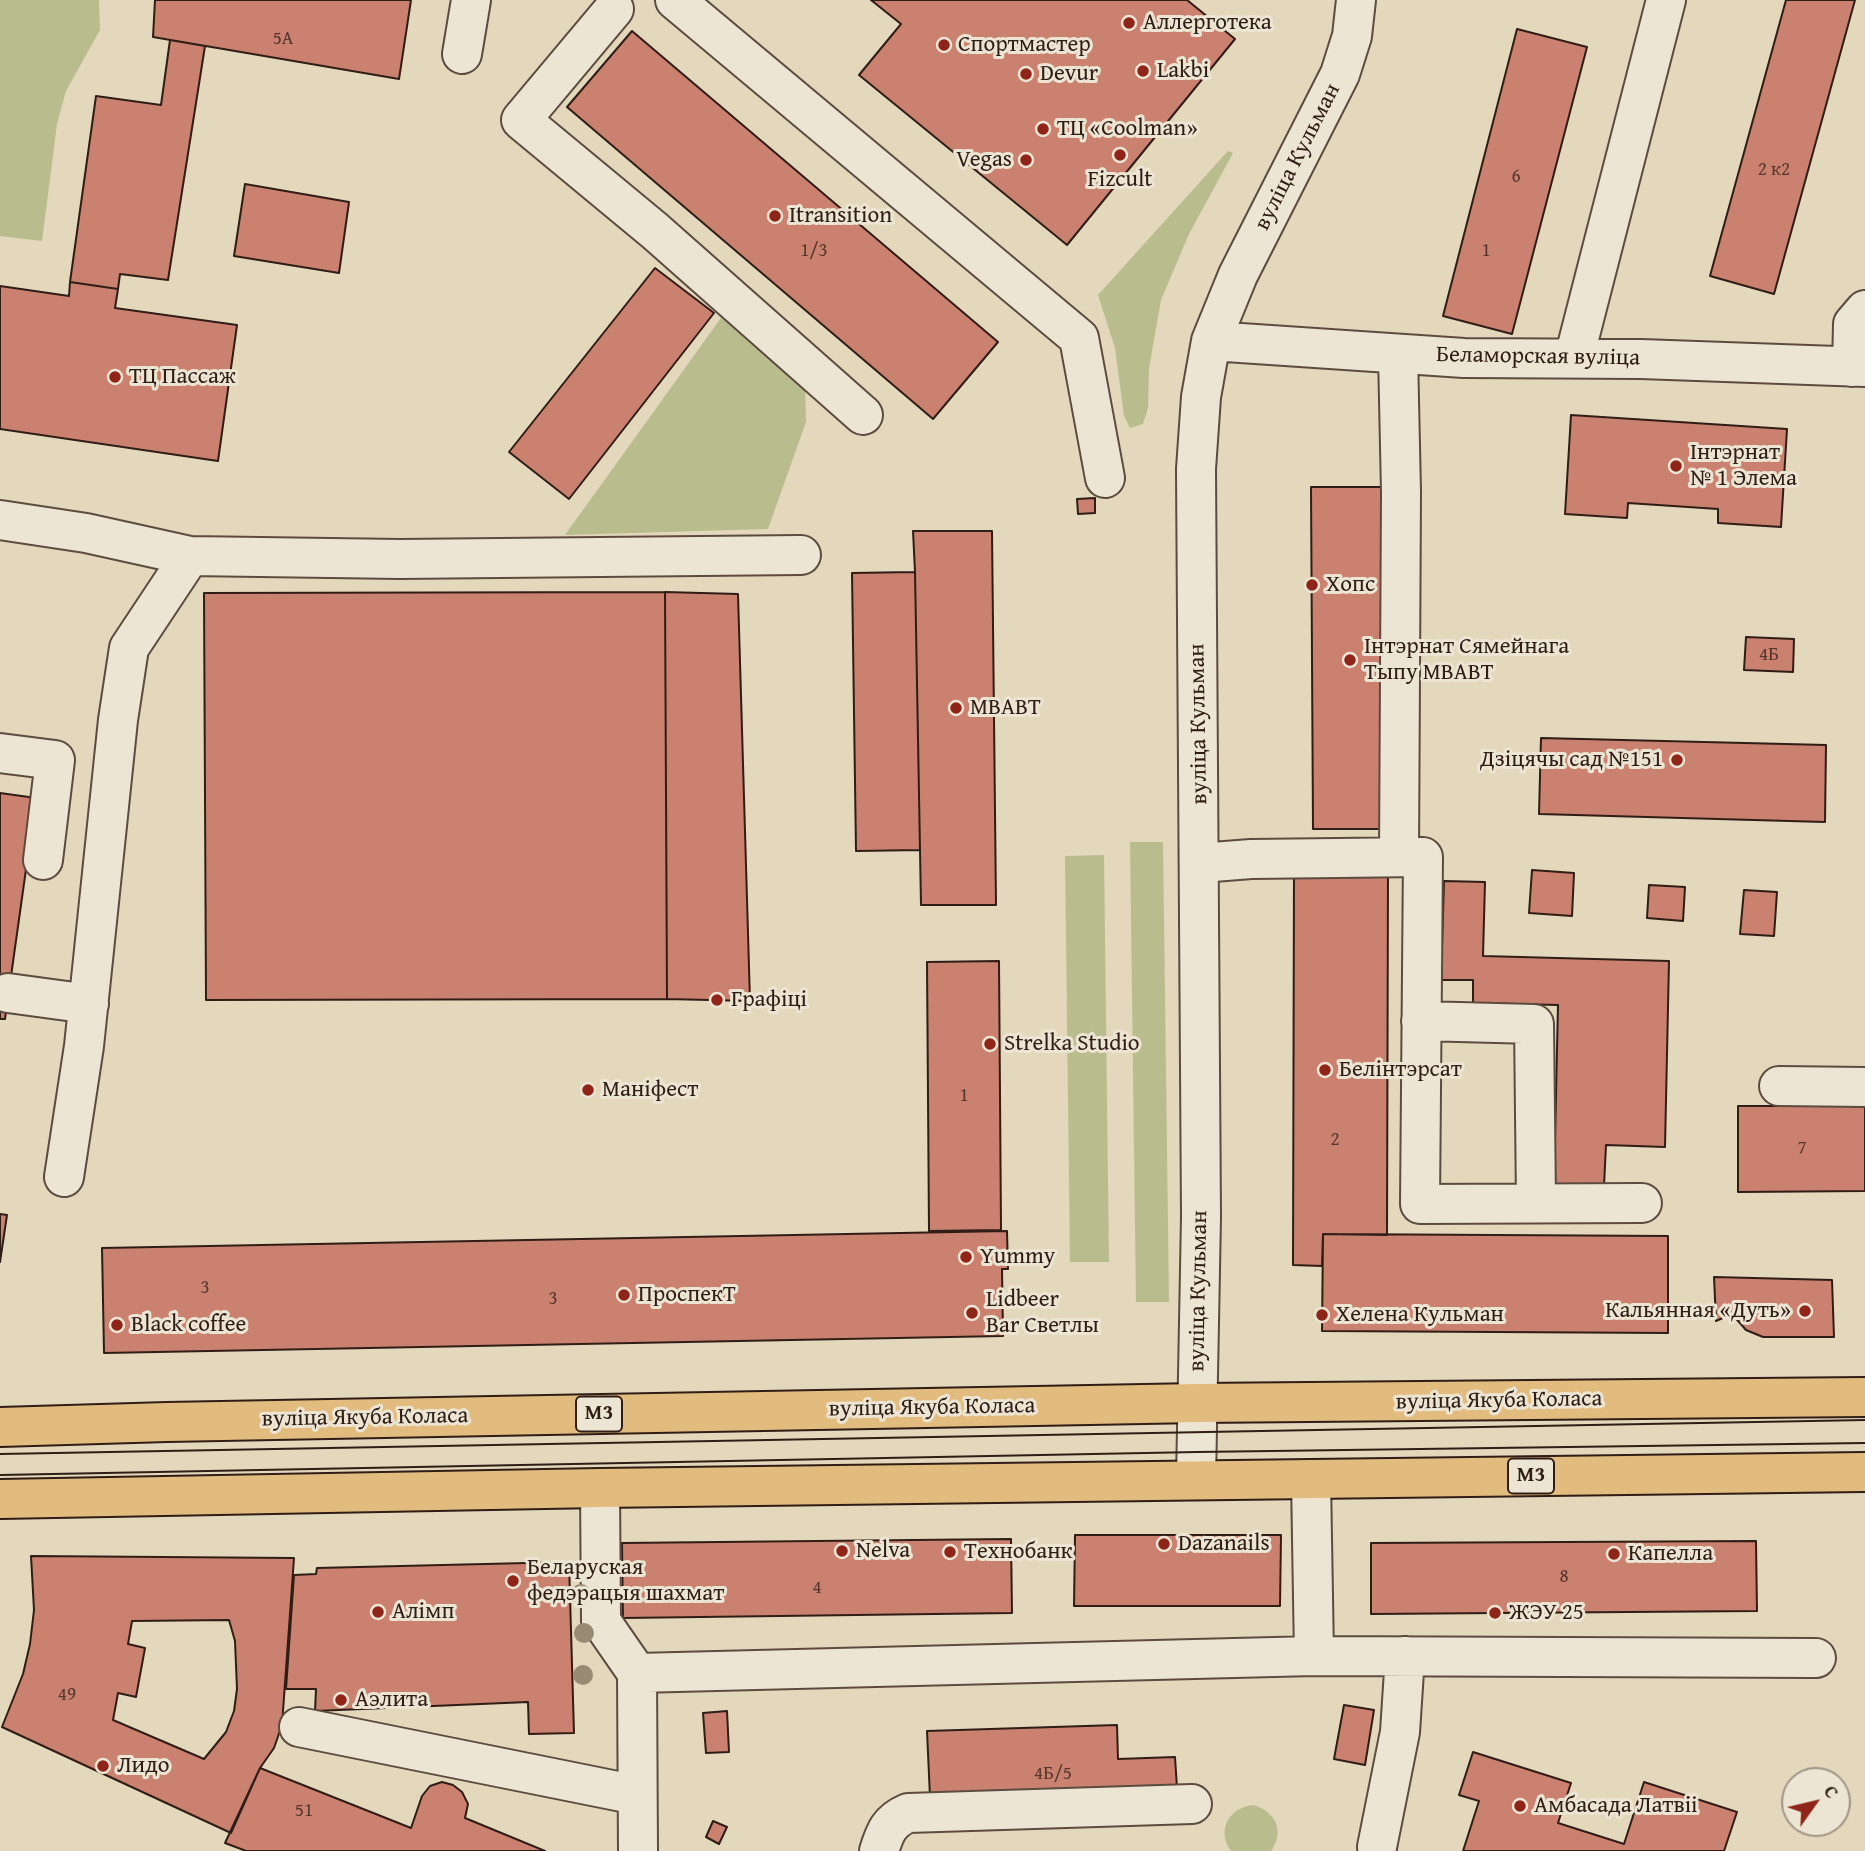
<!DOCTYPE html>
<meta charset="utf-8">
<style>
body{margin:0}
#map{position:relative;width:1865px;height:1851px;overflow:hidden;background:#e3d7bc;font-family:"Gentium Book Plus",serif}
canvas{display:block}
.north{position:absolute;left:1781px;top:1767px;width:70px;height:70px;box-sizing:border-box;background:#ede5d3;border:2px solid #a19587;border-radius:50%;rotate:56deg;font-size:19px;font-weight:700;line-height:28px;text-align:center;color:#2f1d16}
.north::after{content:'';display:block;margin:auto;width:24px;height:32px;background:#8f2418;clip-path:polygon(50% 0,100% 100%,50% 72%,0 100%)}
</style>
<div id="map">
<canvas width="1865" height="1851"></canvas>
<div class="north">С</div>
</div>
<script>
const context = document.querySelector('canvas').getContext('2d');
context.lineJoin = 'round';
function paint(path, color) {
  context.fillStyle = color;
  context.fill(path, 'evenodd');
}
function trace(path, color, width, dash) {
  context.strokeStyle = color;
  context.lineWidth = width;
  context.lineCap = dash ? 'butt' : 'round';
  context.setLineDash(dash || []);
  context.stroke(path);
}
function drawText(font, color, halo, rows, align = 'center') {
  context.font = font + ' "Gentium Book Plus",serif';
  context.lineWidth = 6;
  context.setLineDash([]);
  context.textBaseline = 'middle';
  context.strokeStyle = halo;
  context.fillStyle = color;
  for (const [text, x, y, turn = 0] of rows) {
    context.save();
    context.translate(x, y);
    context.rotate((+turn || 0) * Math.PI / 180);
    context.textAlign = isNaN(turn) ? turn : align;
    if (halo) context.strokeText(text, 0, 0);
    context.fillText(text, 0, 0);
    context.restore();
  }
}
paint(new Path2D(`
 M0 0H99L100 30 66 91 57 124 42 241 0 236Z
 M1228 151 1233 153 1189 234 1161 300 1149 368 1148 408 1143 424 1130 428 1124 416 1115 348 1098 295Z
 M721 318 805 378 806 422 768 529 565 535Z
 M1130 842H1163L1169 1302H1136Z
 M1104 855 1109 1262H1070L1065 856Z
 M1254 1805C1276 1812 1285 1832 1271 1851H1231C1216 1830 1229 1807 1254 1805Z`), '#b9bd8d');
const building = new Path2D(`
 M155 0H411L399 79 153 37Z
 M871 0H1187L1235 39 1067 245 859 75 901 24Z
 M1786 0H1855L1774 294 1710 276Z
 M1517 29 1587 47 1512 334 1443 316Z
 M632 31 998 342 933 419 567 107Z
 M170 40 205 46 168 280 120 274 118 289 70 282 96 96 161 105Z
 M245 184 349 202 339 273 234 256Z
 M655 268 714 313 569 499 509 452Z
 M70 282 118 289 115 308 237 325 218 461 0 429V286L69 296Z
 M1571 415 1787 429 1781 527 1718 523V509L1628 503 1627 518 1565 514Z
 M1311 487H1387L1389 829H1313Z
 M1095 498V513L1078 514 1077 499Z
 M913 531H992L996 905H921L915 572Z
 M915 572 920 850 856 851 852 573Z
 M665 592 667 999 206 1000 204 593Z
 M665 592 738 594 750 1001 667 999Z
 M1746 637 1794 639 1793 672 1744 670Z
 M1541 738 1826 745 1825 822 1539 814Z
 M0 793 36 798 5 1019H0Z
 M1294 869 1388 870 1387 1235 1323 1234 1322 1266 1293 1265Z
 M1532 870 1574 873 1572 916 1529 913Z
 M1444 881 1485 882 1483 956 1669 961 1665 1147 1606 1145 1604 1186 1554 1184 1558 1005 1473 1003V980H1441Z
 M1649 885 1685 887 1683 921 1647 918Z
 M1744 890 1777 892 1774 936 1740 934Z
 M999 961 1001 1230 929 1231 927 962Z
 M1738 1106H1865V1191L1738 1192Z
 M0 1214 7 1215 0 1262Z
 M1007 1231 1008 1269H1002L1003 1336 104 1353 102 1248Z
 M1323 1234 1668 1236V1333L1322 1331Z
 M1714 1277 1832 1280 1834 1337H1763L1746 1330 1732 1314 1716 1321Z
 M1075 1535H1281L1280 1606H1074Z
 M1011 1539 1012 1613 623 1618 622 1543Z
 M1756 1541 1757 1611 1371 1614V1543Z
 M31 1556 294 1558 282 1725 274 1748 260 1768 231 1833 2 1727 23 1674 30 1644 34 1610ZM229 1620 235 1641 237 1689 234 1711 226 1732 204 1759 113 1720 118 1693 136 1697 145 1648 128 1644 132 1621Z
 M569 1562 574 1733 529 1734 528 1702 315 1711 316 1689H286L294 1575 316 1574 317 1568Z
 M1344 1705 1374 1710 1365 1765 1334 1759Z
 M727 1711 729 1752 706 1753 703 1713Z
 M1117 1725 1118 1759 1175 1757 1177 1788 930 1797 927 1731Z
 M1473 1752 1571 1783 1558 1823 1624 1844 1644 1782 1737 1812 1724 1851H1463L1479 1801 1459 1795Z
 M260 1768 411 1828 422 1796 430 1786 442 1782 453 1785 462 1792 468 1804 465 1818 545 1851H246L225 1843Z
 M713 1821 727 1827 719 1844 706 1837Z`);
paint(building, '#ca8170');
trace(building, '#2f1d16', 2);
const minor = new Path2D(`
 M675 0 1079 338 1105 478
 M614 9 521 120 655 231 863 415
 M462 54 471 0
 M1211 341 1464 358 1641 359 1865 367
 M1398 354 1401 492 1399 857
 M1574 358 1666 0
 M1852 367 1853 324 1865 310
 M0 520 86 533 190 556 400 559 801 555
 M0 753 55 760 43 860
 M1200 863 1251 859 1423 857 1420 1204 1642 1203
 M8 993 89 1004
 M1421 1021 1534 1024 1536 1203
 M1779 1086 1865 1087
 M64 1177 84 1046 118 720 129 648 190 556
 M1311 1479 1314 1656
 M1196 1480 1201 1217 1196 469 1201 397 1211 341 1238 275 1340 74 1352 36 1356 0
 M600 1488 601 1621 637 1673 638 1851
 M637 1673 1314 1656 1816 1658
 M299 1727 637 1795
 M1377 1847 1400 1732 1405 1656
 M879 1851C885 1832 889 1821 908 1813L1192 1804`);
const major = new Path2D(`
 M0 1427 167 1422 1198 1403 1865 1397
 M0 1499 600 1488 1865 1472`);
trace(minor, '#5c4c40', 42);
trace(major, '#2f1d16', 42);
trace(minor, '#ede5d3', 38);
trace(major, '#e2bc7e', 38);
trace(new Path2D(`
 M0 1454 1865 1420
 M0 1475 1197 1452 1865 1443`), '#2f1d16', 2);
context.fillStyle = '#978b74';
for (const [x, y] of [
 [581,1594],
 [584,1633],
 [583,1675]
]) {
  context.beginPath();
  context.arc(x, y, 10, 0, 2 * Math.PI);
  context.fill();
}
for (const [x, y, r, color] of [
 [1129,23,7,"#8f2418"],
 [944,45,7,"#8f2418"],
 [1143,71,7,"#8f2418"],
 [1026,74,7,"#8f2418"],
 [1043,129,7,"#8f2418"],
 [1120,155,7,"#8f2418"],
 [1026,160,7,"#8f2418"],
 [775,216,7,"#8f2418"],
 [115,377,7,"#8f2418"],
 [1676,466,7,"#8f2418"],
 [1312,585,7,"#8f2418"],
 [1350,660,7,"#8f2418"],
 [956,708,7,"#8f2418"],
 [1677,760,7,"#8f2418"],
 [717,1000,7,"#8f2418"],
 [990,1044,7,"#8f2418"],
 [1325,1070,7,"#8f2418"],
 [588,1090,7,"#8f2418"],
 [966,1257,7,"#8f2418"],
 [624,1295,7,"#8f2418"],
 [1805,1311,7,"#8f2418"],
 [972,1313,7,"#8f2418"],
 [1322,1315,7,"#8f2418"],
 [117,1325,7,"#8f2418"],
 [1164,1544,7,"#8f2418"],
 [842,1551,7,"#8f2418"],
 [950,1552,7,"#8f2418"],
 [1614,1554,7,"#8f2418"],
 [513,1581,7,"#8f2418"],
 [378,1612,7,"#8f2418"],
 [1495,1613,7,"#8f2418"],
 [341,1700,7,"#8f2418"],
 [103,1766,7,"#8f2418"],
 [1520,1806,7,"#8f2418"]
]) {
  const dot = new Path2D();
  dot.arc(x, y, r, 0, 2 * Math.PI);
  context.fillStyle = color;
  context.fill(dot);
  trace(dot, '#ede5d3', 2.5);
}
drawText('19px', '#56362c', null, [
 ["5А",283,39],
 ["2 к2",1774,170],
 ["6",1516,177],
 ["1/3",814,251],
 ["1",1486,251],
 ["4Б",1769,655],
 ["1",964,1096],
 ["2",1335,1140],
 ["7",1802,1148],
 ["3",205,1288],
 ["3",553,1299],
 ["8",1564,1577],
 ["4",817,1588],
 ["49",67,1695],
 ["4Б/5",1053,1774],
 ["51",304,1811]
]);
for (const [x, y, w] of [
 [599,1414,46],
 [1531,1476,46]
]) {
  const box = new Path2D();
  box.roundRect(x - w / 2, y - 17.5, w, 35, 5);
  context.fillStyle = '#ede5d3';
  context.fill(box);
  trace(box, '#2f1d16', 2);
}
drawText('bold 21px', '#2f1d16', null, [
 ["М3",599,1414],
 ["М3",1531,1476]
]);
drawText('23px', '#2f1d16', '#ede5d3', [
 ["Аллерготека",1143,23],
 ["Спортмастер",958,45],
 ["Lakbi",1157,71],
 ["Devur",1040,74],
 ["ТЦ «Coolman»",1057,129],
 ["Vegas",1012,160,"right"],
 ["Fizcult",1120,180,"center"],
 ["Itransition",789,216],
 ["ТЦ Пассаж",129,377],
 ["Інтэрнат",1690,453],
 ["№ 1 Элема",1690,479],
 ["Хопс",1326,585],
 ["Інтэрнат Сямейнага",1364,647],
 ["Тыпу МВАВТ",1364,673],
 ["МВАВТ",970,708],
 ["Дзіцячы сад №151",1663,760,"right"],
 ["Графіці",731,1000],
 ["Strelka Studio",1004,1044],
 ["Белінтэрсат",1339,1070],
 ["Маніфест",602,1090],
 ["Yummy",980,1257],
 ["ПроспекТ",638,1295],
 ["Lidbeer",986,1300],
 ["Bar Светлы",986,1326],
 ["Кальянная «Дуть»",1791,1311,"right"],
 ["Хелена Кульман",1336,1315],
 ["Black coffee",131,1325],
 ["Dazanails",1178,1544],
 ["Nelva",856,1551],
 ["Технобанк",964,1552],
 ["Капелла",1628,1554],
 ["Беларуская",527,1568],
 ["федэрацыя шахмат",527,1594],
 ["Алімп",392,1612],
 ["ЖЭУ 25",1509,1613],
 ["Аэлита",355,1700],
 ["Лидо",117,1766],
 ["Амбасада Латвіі",1534,1806]
], 'left');
drawText('23px', '#2f1d16', '#ede5d3', [
 ["вуліца Кульман",1298,157,-63],
 ["Беламорская вуліца",1538,357,1],
 ["вуліца Кульман",1199,724,-91],
 ["вуліца Кульман",1199,1291,-89],
 ["вуліца Якуба Коласа",1499,1401,-1],
 ["вуліца Якуба Коласа",932,1408,-1],
 ["вуліца Якуба Коласа",365,1418,-1]
]);
</script>
